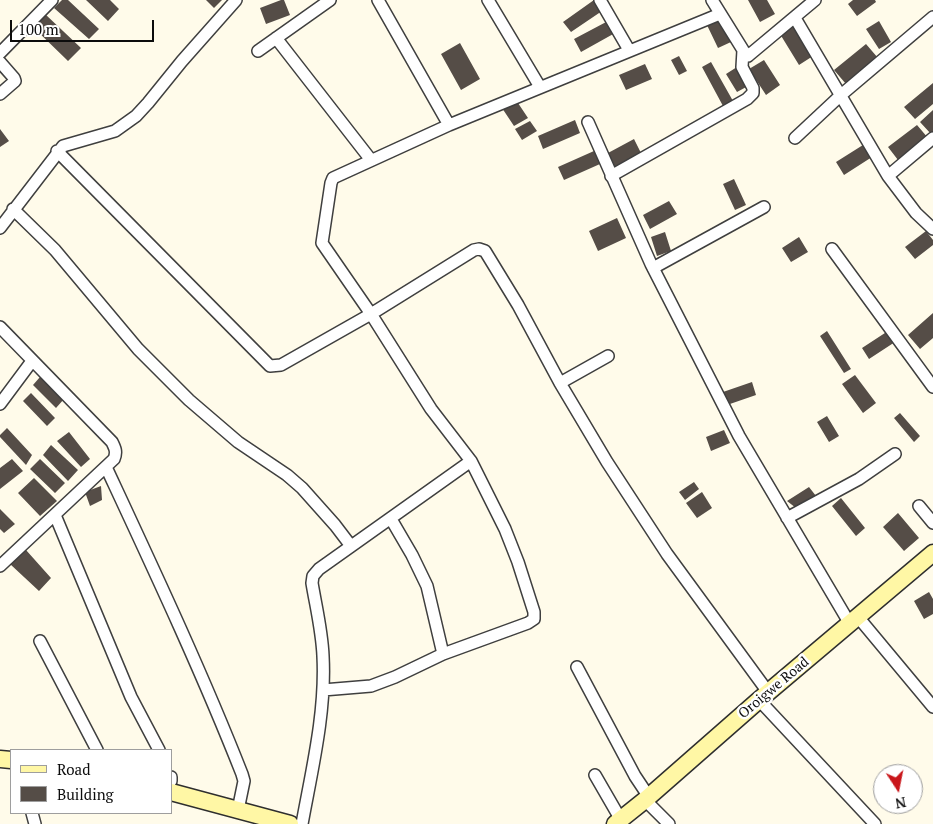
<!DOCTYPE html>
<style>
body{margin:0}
#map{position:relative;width:933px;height:824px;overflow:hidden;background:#fffbea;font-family:"PT Serif",serif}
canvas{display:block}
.legend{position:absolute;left:10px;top:749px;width:162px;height:65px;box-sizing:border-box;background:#fff;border:1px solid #9e9e9e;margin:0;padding:6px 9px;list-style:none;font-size:15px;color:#0c0c0c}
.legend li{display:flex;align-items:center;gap:10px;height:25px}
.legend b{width:25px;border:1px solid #9e9e9e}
.north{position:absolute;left:873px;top:764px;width:50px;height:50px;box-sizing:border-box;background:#fff;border:1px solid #9e9e9e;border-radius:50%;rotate:169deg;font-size:14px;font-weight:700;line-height:20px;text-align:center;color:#0c0c0c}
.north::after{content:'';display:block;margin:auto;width:18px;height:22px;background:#c9161a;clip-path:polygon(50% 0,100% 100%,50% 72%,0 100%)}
.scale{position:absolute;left:10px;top:20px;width:144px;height:22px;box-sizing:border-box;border:2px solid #0c0c0c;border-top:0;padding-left:6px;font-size:15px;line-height:18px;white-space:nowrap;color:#0c0c0c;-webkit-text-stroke:4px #fff;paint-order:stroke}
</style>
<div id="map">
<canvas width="933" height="824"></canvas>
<ul class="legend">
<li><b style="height:6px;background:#fff7a5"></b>Road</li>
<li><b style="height:14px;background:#554d47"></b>Building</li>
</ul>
<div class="north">N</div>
<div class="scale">100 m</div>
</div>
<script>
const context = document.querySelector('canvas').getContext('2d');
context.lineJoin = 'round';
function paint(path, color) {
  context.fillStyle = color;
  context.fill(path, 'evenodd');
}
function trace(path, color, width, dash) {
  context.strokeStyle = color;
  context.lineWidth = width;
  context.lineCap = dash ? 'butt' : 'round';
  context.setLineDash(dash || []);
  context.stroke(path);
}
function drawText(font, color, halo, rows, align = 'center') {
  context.font = font + ' "PT Serif",serif';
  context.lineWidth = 5;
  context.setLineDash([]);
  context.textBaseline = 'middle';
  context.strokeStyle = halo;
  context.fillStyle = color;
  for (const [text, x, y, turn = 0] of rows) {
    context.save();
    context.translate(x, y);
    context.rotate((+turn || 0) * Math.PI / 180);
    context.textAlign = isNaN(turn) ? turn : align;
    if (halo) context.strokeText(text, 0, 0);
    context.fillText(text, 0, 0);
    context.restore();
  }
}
paint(new Path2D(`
 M62 0H68L99 29 89 39 54 8Z
 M86 0H110L119 9 108 21Z
 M206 0H222L214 8Z
 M281 0H284L290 15 266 24 260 8Z
 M594 0 602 11 571 32 563 22Z
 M748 0H767L775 14 760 22Z
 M853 0H875L876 2 857 16 848 4Z
 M45 14 81 48 68 61 33 27Z
 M719 17 731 42 718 48 706 23Z
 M608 21 615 33 581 52 574 39Z
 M879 21 891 42 879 49 866 29Z
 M794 25 813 56 799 65 780 34Z
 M460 43 480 79 461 90 441 54Z
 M866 44 878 58 846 84 834 70Z
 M679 56 687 71 679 75 671 60Z
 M764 60 780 85 766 95 749 69Z
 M711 62 733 101 723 106 702 67Z
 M645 64 652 79 626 90 619 75Z
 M737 67 748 86 737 92 726 74Z
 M933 83V104L915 119 904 107Z
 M516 100 528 118 514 126 502 108Z
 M933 110V133L931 134 920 122Z
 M575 120 580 133 543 149 538 136Z
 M530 121 537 131 522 140 515 129Z
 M917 125 928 138 898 160 888 147Z
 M0 129 9 141 0 147Z
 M634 139 641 153 615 167 608 153Z
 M863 145 872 157 844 175 836 162Z
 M594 151 600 164 564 180 558 167Z
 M734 179 746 205 735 210 723 184Z
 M669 201 677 214 650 229 643 215Z
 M617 218 626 238 598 251 589 231Z
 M926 231 933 240V245L915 259 905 247Z
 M665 232 671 251 657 256 651 237Z
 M799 237 808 252 791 262 782 248Z
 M933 313V338L920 349 908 335Z
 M827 331 851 369 844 373 820 336Z
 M888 331 895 342 869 359 862 348Z
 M855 375 876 403 863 413 842 384Z
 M40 377 64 399 56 408 33 385Z
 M752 382 756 395 727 405 723 392Z
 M31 393 55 418 47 426 23 401Z
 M900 413 920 436 914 442 894 418Z
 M827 416 839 436 829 442 817 422Z
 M7 428 32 455 26 465 0 437V435Z
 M724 430 730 443 711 451 706 437Z
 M69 432 90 459 81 467 57 441Z
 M51 445 78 470 68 481 43 455Z
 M12 459 23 471 0 489V468Z
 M40 459 65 483 55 493 30 469Z
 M34 478 57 501 40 516 18 493Z
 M694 482 699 489 685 500 679 492Z
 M101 486 102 500 90 506 85 492Z
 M809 487 816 496 796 508 787 501Z
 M702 492 712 508 697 518 686 503Z
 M841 498 865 528 856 536 832 506Z
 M0 509 15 524 4 533 0 529Z
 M898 513 919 538 904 551 883 527Z
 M26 550 51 578 39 591 10 564Z
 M929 592 933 599V614L924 619 914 601Z`), '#554d47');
const street = new Path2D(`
 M378 0 449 125
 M488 0 540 87
 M600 0 629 50
 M712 0 743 50 748 56 815 0
 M795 18 888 176 916 213 933 229
 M276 38 371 160
 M258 51 330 0
 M0 53 52 0
 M0 62 14 78 15 81 0 94
 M588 122 651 264 739 436 850 624
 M795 138 841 95 933 17
 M57 151 270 366 281 365 371 314 474 250 479 249 485 251 518 305 560 383 607 462 667 554 768 692
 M611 176 747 99 753 93V88L742 67 743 50
 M888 176 933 138
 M13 209 55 250 138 349 189 400 238 442 287 475 302 488 335 525 351 546
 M0 228 63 146 115 131 136 116 148 103 182 61 236 0
 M832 249 933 387
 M653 268 764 207
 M0 327 112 442C115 448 117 452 114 459L0 566
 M560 383 608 356
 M0 404 32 361
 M106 467C153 568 201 670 242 774L244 781 238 810
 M919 506 933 523
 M55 515 131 697 159 750
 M787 518 859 479 895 454
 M391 519 412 555 427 586 443 654
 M858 617 933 707
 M40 641 97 750
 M577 667 635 776 649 797
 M323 690 371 686 395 677 443 654 528 623 534 619V612L518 562 505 529 471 461 431 409 371 314 322 243 331 183 333 178 449 125 720 14
 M759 700 875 824
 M595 775 621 820
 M171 777V781
 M645 800 669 824
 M32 813 35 824
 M302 824C312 769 326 712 323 656 322 631 316 607 312 583L313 576 319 569 471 461`);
const secondary = new Path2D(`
 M0 759 11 760
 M171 792 290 824
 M615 824 645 800 759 700 933 553`);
trace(street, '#3f3f3f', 14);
trace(secondary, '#2e2e2e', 19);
trace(street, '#fff', 11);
trace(secondary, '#fff7a5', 16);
drawText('14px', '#0c0c0c', '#fff', [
 ["Oroigwe Road",774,688,-40]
]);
</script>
